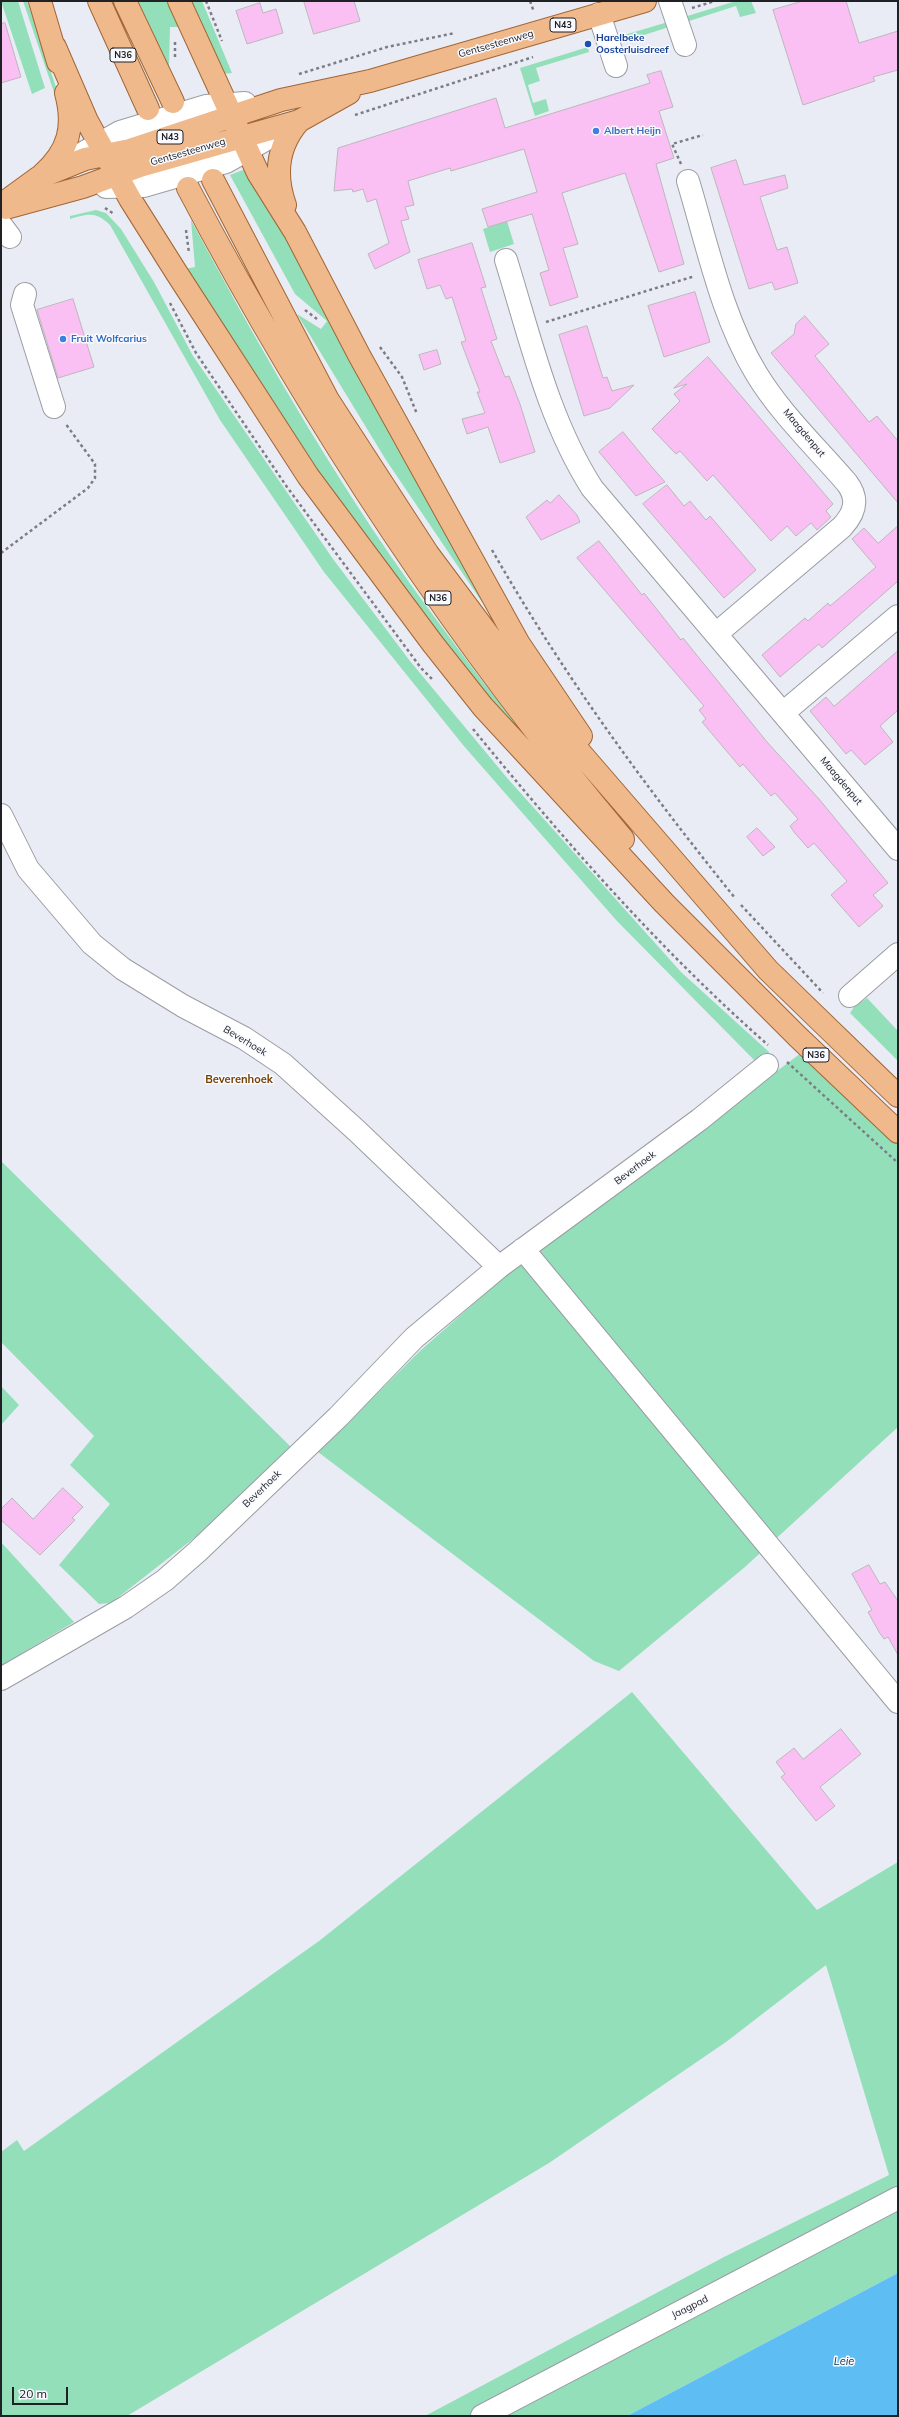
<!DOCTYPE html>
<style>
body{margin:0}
#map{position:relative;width:899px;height:2417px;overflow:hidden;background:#eaecf5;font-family:Mulish,sans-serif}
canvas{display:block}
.frame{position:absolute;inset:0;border:2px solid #202124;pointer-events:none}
.scale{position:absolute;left:12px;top:2387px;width:56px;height:18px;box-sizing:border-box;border:2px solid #202124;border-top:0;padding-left:5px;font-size:12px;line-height:14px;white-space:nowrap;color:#202124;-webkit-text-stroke:3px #f8faff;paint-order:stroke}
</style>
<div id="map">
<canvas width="899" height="2417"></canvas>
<div class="frame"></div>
<div class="scale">20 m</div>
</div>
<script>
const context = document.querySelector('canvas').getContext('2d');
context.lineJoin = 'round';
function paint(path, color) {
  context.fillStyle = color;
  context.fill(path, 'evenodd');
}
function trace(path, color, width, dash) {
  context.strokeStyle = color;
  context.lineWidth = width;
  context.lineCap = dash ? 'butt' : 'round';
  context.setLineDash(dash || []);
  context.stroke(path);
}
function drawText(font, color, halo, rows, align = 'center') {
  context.font = font + ' Mulish,sans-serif';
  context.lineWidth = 3;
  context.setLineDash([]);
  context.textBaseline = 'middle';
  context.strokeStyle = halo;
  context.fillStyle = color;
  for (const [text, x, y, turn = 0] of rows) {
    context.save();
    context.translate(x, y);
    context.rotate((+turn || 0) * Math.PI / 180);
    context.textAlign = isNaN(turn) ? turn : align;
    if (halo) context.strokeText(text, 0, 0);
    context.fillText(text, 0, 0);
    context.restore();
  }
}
paint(new Path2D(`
 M1 1H18L45 88 32 94Z
 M23 1H27L58 93V104Z
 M138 1H172L180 27H170L169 67Z
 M187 1H202L232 73 223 74Z
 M736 1H751L756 13 740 17 736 6 683 23 681 18Z
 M668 22 669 27 616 44 614 38Z
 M588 47 589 52 536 68 540 81 528 85 533 103 546 99 549 111 535 116 520 68Z
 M248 168 486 600 482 602 386 460 297 314 321 329 327 321 295 294 230 175Z
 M96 210 106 213 121 229 154 282 193 356 333 559 410 661 508 779 681 972 769 1052 768 1057 758 1064 616 920 463 745 324 572 220 420 110 225C95 211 89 214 70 219V216Z
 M191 220C265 358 348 503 442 627 474 671 510 717 544 761L415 611 307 460 185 269 195 267Z
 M507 221 514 244 490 252 483 229Z
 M867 998 898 1031V1061L850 1013 854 1007Z
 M801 1053 898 1145V1427L745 1567 619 1671 594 1661 318 1452 421 1350 511 1271Z
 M1 1161 291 1447 221 1517 111 1603 99 1604 59 1565 110 1504 70 1465 94 1436 1 1342Z
 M1 1386 19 1405 1 1425Z
 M1 1542 74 1622 1 1666Z
 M632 1692 817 1910 898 1862V2273L627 2416H425L724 2257 889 2175 826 1965 726 2042 549 2163 127 2416H1V2152L17 2140 24 2151 319 1941Z`), '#93dfba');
paint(new Path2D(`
 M898 2273V2416H627Z`), '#5ebef4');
const building = new Path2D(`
 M304 1H354L360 21 314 34Z
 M803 1H846L859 43 898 31V70L873 77 875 81 803 105 773 10Z
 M260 3 263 13 276 9 283 33 247 44 236 11Z
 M5 23 21 77 1 83V24Z
 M661 71 673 107 659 111 674 158 656 164 684 264 659 272 625 173 562 193 578 244 563 248 578 297 550 306 540 273 549 270 532 214 488 227 482 209 537 192 524 149 451 171 450 168 408 181 414 205 405 207 409 219 401 221 410 252 375 269 368 254 389 243 376 199 367 202 363 189 353 192 352 189 334 191 338 148 496 98 505 128 650 83 647 75Z
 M736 160 744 185 785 175 788 188 760 197 777 250 787 247 798 283 775 290 772 282 749 289 711 168Z
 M472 243 486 287 481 288 497 339 491 341 505 377 509 376 520 404 535 452 500 463 488 427 467 434 462 419 485 413 477 392H480L461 342 466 341 452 297 446 299 440 285 427 289 418 260Z
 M695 292 710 342 664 357 648 306Z
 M73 299 94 367 58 378 37 310Z
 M805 316 829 344 815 356 869 422 877 416 898 441V503L771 353 794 334 796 324Z
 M587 326 603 378 607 377 612 391 634 385 610 408 584 416 559 335Z
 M437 350 441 364 424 370 419 355Z
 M708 357 833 504 826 511 831 517 817 530 811 523 796 536 787 526 771 541 713 475 707 481 680 451 676 454 652 429 680 401 674 394 687 384 674 388Z
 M623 432 651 466 665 482 636 496 599 452Z
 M667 485 684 506 690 501 706 520 710 516 756 570 724 598 643 504Z
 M559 495 577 515 580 522 541 540 526 517 547 500 550 503Z
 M898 526V581L822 648 819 644 780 677 762 655 805 618 808 621 828 603 830 606 876 567 852 539 864 528 878 543Z
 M599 541 642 595 644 593 681 640 683 638 767 742 819 799 888 883 873 895 883 906 859 927 831 895 847 881 814 843 808 848 794 832 790 826 798 819 775 793 771 796 743 764 740 767 702 722 706 719 699 710 704 706 577 558Z
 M898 651V710L880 726 893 742 865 765 851 750 846 754 810 711 826 697 834 706Z
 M757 828 775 847 763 856 747 837Z
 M63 1488 83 1507 72 1518 75 1520 40 1555 1 1520V1509L12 1498 33 1519Z
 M869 1565 880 1584 885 1582 898 1601V1655L888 1637 884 1639 879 1632 868 1612 872 1610 852 1574Z
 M841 1729 861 1754 820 1787 835 1806 816 1821 781 1777 785 1774 776 1762 794 1748 803 1759Z`);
paint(building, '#fabff3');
trace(building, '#bdb6bc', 1);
const minor = new Path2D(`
 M670 1 685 45
 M599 14 616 66
 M83 153 120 132 206 106 245 103
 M688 181C707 244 722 317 756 373 780 413 816 447 847 483 859 499 855 513 842 527L716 634
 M106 187 144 186 226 162 265 140
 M1 225 10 237
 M506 260C530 337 548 419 592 488L898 849
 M25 294 22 305 54 407
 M783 713 898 616
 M1 815 28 869 92 944 123 969 183 1006 244 1038 283 1064 357 1131 499 1267
 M850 996 898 954
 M523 1249 898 1702
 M1 1679 126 1607 165 1580 197 1552 338 1417 414 1338 499 1267 699 1120 767 1065
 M482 2416 898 2198`);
const major = new Path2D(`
 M40 1 58 62
 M99 1 148 109
 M125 1 173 102
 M179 1 258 173 295 232 359 355 519 644 581 736
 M55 47 87 121 130 199 176 272 308 476 433 644 483 707 664 903 798 1037 898 1132
 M42 175C69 151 75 127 66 93
 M213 180 328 400 428 554 552 720 768 970 898 1096
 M188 188C310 419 454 639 623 839
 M1 205 38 178 85 159 130 150 281 100 370 81 645 1
 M285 205C274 174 277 146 299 121
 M6 208 83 187 140 166 299 121 349 93`);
trace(minor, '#9b9da4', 24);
trace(major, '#a16635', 24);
trace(new Path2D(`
 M206 1 222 41
 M530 1 534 12
 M692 8 715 1
 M175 57V42
 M299 74 387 47 455 33
 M355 115 533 57
 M681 164 672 144 703 135
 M105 208 114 214
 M186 230 189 253
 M170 303 196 353 287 487 421 668 434 681
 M305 310 317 319
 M546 322 695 276
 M380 347 402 377 417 414
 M492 550C564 676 644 785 735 898
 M1 553 88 488 95 478V464L65 423
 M473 729C564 840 660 950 768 1045
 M741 905 823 993
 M787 1062 898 1163`), '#7c7d83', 2.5, [3, 3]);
trace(minor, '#fff', 22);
trace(major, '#f0b98b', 22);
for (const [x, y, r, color] of [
 [588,44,4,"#1a4fb4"],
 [596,131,4,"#3f7fe0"],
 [63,339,4,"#3f7fe0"]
]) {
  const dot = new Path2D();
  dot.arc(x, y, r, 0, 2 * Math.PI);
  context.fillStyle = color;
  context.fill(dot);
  trace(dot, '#f8faff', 1.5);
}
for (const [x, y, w] of [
 [563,25,26],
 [123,55,26],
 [170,137,26],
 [438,598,26],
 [816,1055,26]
]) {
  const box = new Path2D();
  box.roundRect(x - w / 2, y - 7, w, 14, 3);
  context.fillStyle = '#f8faff';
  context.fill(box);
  trace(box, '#202124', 1);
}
drawText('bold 9px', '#202124', null, [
 ["N43",563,25],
 ["N36",123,55],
 ["N43",170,137],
 ["N36",438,598],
 ["N36",816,1055]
]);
drawText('bold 10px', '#164399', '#f8faff', [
 ["Harelbeke",596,38],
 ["Oosterluisdreef",596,50]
], 'left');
drawText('10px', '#202124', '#f8faff', [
 ["Gentsesteenweg",496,44,-16],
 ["Gentsesteenweg",188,152,-16],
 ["Maagdenput",804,433,50],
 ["Maagdenput",841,781,50],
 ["Beverhoek",245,1041,31],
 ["Beverhoek",635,1168,-37],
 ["Beverhoek",262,1489,-44],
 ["Jaagpad",690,2307,-27]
]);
drawText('bold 10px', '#366cbe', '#f8faff', [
 ["Albert Heijn",604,131],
 ["Fruit Wolfcarius",71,339]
], 'left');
drawText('bold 11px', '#743f00', '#f8faff', [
 ["Beverenhoek",239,1080]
]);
drawText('italic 11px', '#073349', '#f8faff', [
 ["Leie",844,2362]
]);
</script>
